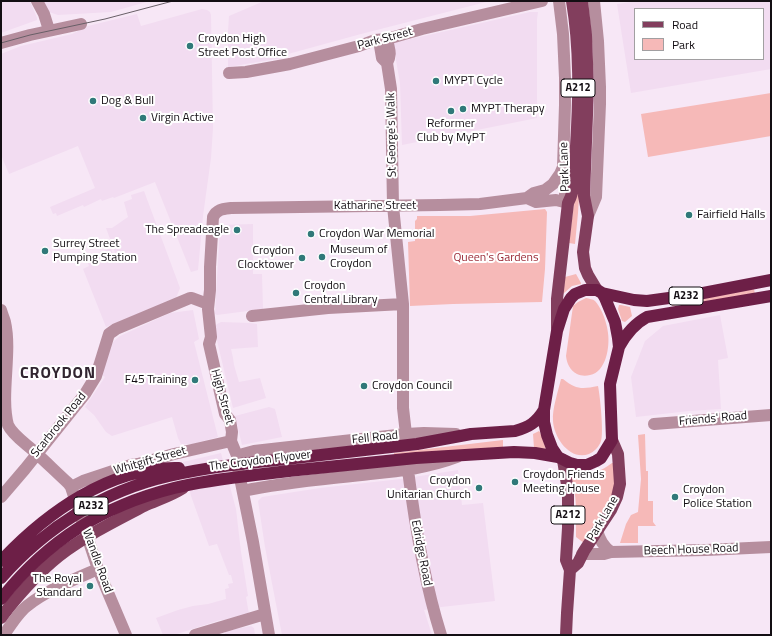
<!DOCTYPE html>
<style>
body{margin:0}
#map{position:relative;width:772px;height:636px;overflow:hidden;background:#f7e7f6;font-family:"Titillium Web",sans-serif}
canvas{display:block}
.frame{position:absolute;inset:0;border:2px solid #130e13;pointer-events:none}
.legend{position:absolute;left:634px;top:8px;width:130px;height:52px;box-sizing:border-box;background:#fff;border:1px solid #a19fa1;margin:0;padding:5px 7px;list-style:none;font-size:12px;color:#130e13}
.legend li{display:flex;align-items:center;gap:8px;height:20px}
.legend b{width:20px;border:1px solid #a19fa1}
</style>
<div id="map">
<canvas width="772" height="636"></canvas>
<div class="frame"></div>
<ul class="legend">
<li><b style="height:5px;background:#823e5d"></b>Road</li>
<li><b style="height:11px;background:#f6b9b8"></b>Park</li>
</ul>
</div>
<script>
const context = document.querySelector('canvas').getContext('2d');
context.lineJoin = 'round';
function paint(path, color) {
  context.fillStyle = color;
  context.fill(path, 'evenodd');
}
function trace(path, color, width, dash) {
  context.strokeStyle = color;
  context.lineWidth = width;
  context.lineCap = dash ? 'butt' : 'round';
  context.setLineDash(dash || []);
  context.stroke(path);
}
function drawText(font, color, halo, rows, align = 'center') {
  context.font = font + ' "Titillium Web",sans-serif';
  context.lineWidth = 4;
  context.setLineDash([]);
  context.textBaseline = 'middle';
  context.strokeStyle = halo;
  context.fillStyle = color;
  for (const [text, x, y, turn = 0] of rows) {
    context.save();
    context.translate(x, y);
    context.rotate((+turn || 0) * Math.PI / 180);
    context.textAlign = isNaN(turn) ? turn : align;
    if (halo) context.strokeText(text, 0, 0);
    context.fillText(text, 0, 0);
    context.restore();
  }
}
paint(new Path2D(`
 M1 1H30L37 18V20L1 33Z
 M43 1H150L111 12 58 15 49 12Z
 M264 1H490L361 34 288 54V57L228 67V31L229 16Z
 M638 1H771V69L631 93 617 4ZM635 9H763V59H635Z
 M202 9 207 10 210 12 211 15 213 128 211 158 203 216 198 270 191 272 155 182 114 198 113 197 102 201 101 199 84 207 83 205 57 216 56 213 53 214 50 207 95 188 78 146 9 174 1 155V54L21 46 72 34 88 26 137 14 141 26Z
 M530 12H538L537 19V118L402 145 400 83 393 43Z
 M144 191 180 288 176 298 106 327 83 269 89 266 86 258 111 248 113 255H116L106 228H112L128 217 124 202 132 199 131 195Z
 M253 224V274H262L263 309 217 315 215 314 220 225Z
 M193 310 199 339 194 342 218 437 193 444H181L178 438 172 417 112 436 106 432 94 415 85 407 105 377 102 375 110 347 114 341 120 336 170 313Z
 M720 315 728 358 718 360 721 409 689 411 636 417 631 377 645 341 663 326Z
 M221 322 250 323 257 324 258 347 231 349 233 358 234 365 239 382 260 378 266 398 233 408 214 328 217 324Z
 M269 407 275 409 282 437 242 445 235 416Z
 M221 453 236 509 241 552 248 596 246 597 249 614 229 620H220L174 635H163L156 618 178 610 193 606 208 604 226 599 225 589 229 588 228 584 233 583 231 575H229L217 544 209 546 191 496 183 462Z
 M458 470 462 505 483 503 495 601 441 607 424 610 432 635H282L265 547 258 501 262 497 320 488 401 479Z
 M251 626 254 628 255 635H225V631Z`), '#f2dcf1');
paint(new Path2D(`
 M771 93V136L648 157 641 114Z
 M580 181 578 213 575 244 569 243 574 202Z
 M545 209 547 212 545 269 542 302 453 304 410 306 408 242 415 241V221L417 219V216H470Z
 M576 274 581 283V284L572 286 563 294 565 277Z
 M754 289 755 294 672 306V303Z
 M586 298C589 299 593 299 595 301 598 304 600 308 602 312 605 319 607 325 608 333 610 347 606 372 590 375 586 376 581 376 577 374 570 370 567 364 566 356L573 306 578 302Z
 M619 305H621L630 307 632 316 625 322 622 321 618 309Z
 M561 379H563C576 390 583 389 598 386 600 395 604 434 601 441 599 447 594 452 589 454 570 461 554 438 553 421 552 409 558 392 561 379Z
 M539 431 540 432 546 449 534 448 533 434Z
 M645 434 646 471H648V501H653V522L656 526H638V543H620L626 524 631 515 638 512 641 479 638 435Z
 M503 440V447L394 455V453Z
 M612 463H613C614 469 615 476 615 482 614 502 595 526 584 543L576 537C576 516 578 495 570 475L571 474C587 476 599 473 612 463Z`), '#f6b9b8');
trace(new Path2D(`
 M37 1 44 14 49 30
 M559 1 563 34 565 78V105L563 167 565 179V195L568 203
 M387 39C389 50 392 53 387 63
 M379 40 382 58 387 63 391 89 393 206 403 304V408L406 434
 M1 43 30 35 81 24
 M229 73 246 72 290 64 359 46 375 40 387 39 422 29 542 1
 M527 198 534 193 545 190 553 184 560 174 563 167
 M588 216 596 197 600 104V87L598 41 594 1
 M1 310C2 314 4 318 5 322 12 353 0 395 8 425 13 436 28 445 36 453 47 463 57 473 68 483L71 487 98 569 126 635
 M252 316 328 308 403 304
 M654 424 771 415
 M238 458 243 454 254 451 406 434 424 433 456 434
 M408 470C415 526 424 581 441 635
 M71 487 83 481 131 465 138 464 174 454 231 441
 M243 491C285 482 328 479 370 474 400 471 428 468 457 457
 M1 497 25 469 85 394 96 376 109 334 116 329 190 298H192L208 304
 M597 531C600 540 603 546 611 552
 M582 554H604L611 552 706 550 771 547
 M4 635C10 626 18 613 27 606 47 590 75 579 98 569
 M195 635 265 614
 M269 635 253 542 237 463 238 458 231 441 232 432 230 420 225 414 209 344 211 337 208 309 210 290V267L213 217C217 209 223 209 231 208L440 205 480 204 527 198 536 202 556 200 568 203`), '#b68e9e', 12);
trace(new Path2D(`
 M582 1 586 35 588 88 584 196 588 216 583 252 585 268 588 275 597 290
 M557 328V299L568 203C577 186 576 165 576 146 579 97 580 49 572 1
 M563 460 568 491V528L566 560 570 570 567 613 566 635
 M570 570 578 563 584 551 611 510 617 497 620 484 618 454 612 440
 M1 618 6 611`), '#823e5d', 12);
trace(new Path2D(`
 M585 290H597L602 293 605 298 615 322 618 338 619 347 610 384 612 440 604 453 601 458 596 461 587 465H577L570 463 558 457 552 448 547 435 544 422V410L557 331 564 309 571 298 575 294Z
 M602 293 634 300 647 301 698 294 771 280
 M619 347C626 334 634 324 647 317L771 296
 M286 459 417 444 471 434 515 431C529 427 536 423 544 410
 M288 471 416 458 514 452 535 453 558 457`), '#6d1f47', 12);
trace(new Path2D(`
 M1 43 30 35 105 19 173 1`), '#685f67', 1);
trace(new Path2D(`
 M6 611C22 591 39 572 59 556 85 536 115 521 144 506 157 500 171 496 183 488`), '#823e5d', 12);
trace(new Path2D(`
 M1 561C46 513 111 466 179 468
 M1 578C45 528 103 491 169 476 208 467 247 463 286 459
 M1 599C47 541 102 506 174 488 211 479 250 476 288 471`), '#6d1f47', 12);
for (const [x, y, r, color] of [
 [190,46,4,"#307979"],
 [436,81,4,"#307979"],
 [93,101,4,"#307979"],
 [463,109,4,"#307979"],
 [451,111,4,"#307979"],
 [143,118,4,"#307979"],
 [689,215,4,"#307979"],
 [237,230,4,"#307979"],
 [311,234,4,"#307979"],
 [45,251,4,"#307979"],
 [322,257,4,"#307979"],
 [302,258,4,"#307979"],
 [296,293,4,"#307979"],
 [195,380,4,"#307979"],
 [364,386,4,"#307979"],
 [515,482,4,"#307979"],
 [479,488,4,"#307979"],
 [675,497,4,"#307979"],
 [90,586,4,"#307979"]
]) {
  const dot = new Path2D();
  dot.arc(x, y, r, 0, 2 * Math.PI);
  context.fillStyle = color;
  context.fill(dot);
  trace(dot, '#fff', 1.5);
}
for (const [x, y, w] of [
 [578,88,34],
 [686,296,34],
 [91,506,34],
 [568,515,34]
]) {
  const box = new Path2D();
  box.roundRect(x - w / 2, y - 9, w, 18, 3);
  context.fillStyle = '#fff';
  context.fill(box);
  trace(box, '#130e13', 1);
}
drawText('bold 11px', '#130e13', null, [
 ["A212",578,88],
 ["A232",686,296],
 ["A232",91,506],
 ["A212",568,515]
]);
drawText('12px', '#130e13', '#fff', [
 ["Croydon High",198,39],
 ["Street Post Office",198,53],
 ["MYPT Cycle",444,81],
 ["Dog & Bull",101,101],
 ["MYPT Therapy",471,109],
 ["Virgin Active",151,118],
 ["Reformer",451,124,"center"],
 ["Club by MyPT",451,138,"center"],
 ["Fairfield Halls",697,215],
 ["The Spreadeagle",229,230,"right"],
 ["Croydon War Memorial",319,234],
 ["Surrey Street",53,244],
 ["Pumping Station",53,258],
 ["Museum of",330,250],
 ["Croydon",330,264],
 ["Croydon",294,251,"right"],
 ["Clocktower",294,265,"right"],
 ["Croydon",304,286],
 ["Central Library",304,300],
 ["F45 Training",187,380,"right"],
 ["Croydon Council",372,386],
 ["Croydon Friends",523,475],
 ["Meeting House",523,489],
 ["Croydon",471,481,"right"],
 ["Unitarian Church",471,495,"right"],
 ["Croydon",683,490],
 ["Police Station",683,504],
 ["The Royal",82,579,"right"],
 ["Standard",82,593,"right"]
], 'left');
drawText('12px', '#130e13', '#fff', [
 ["Park Street",385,39,-15],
 ["St George's Walk",392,135,-91],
 ["Park Lane",565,167,-92],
 ["Katharine Street",375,206],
 ["High Street",222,397,74],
 ["Friends' Road",713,419,-5],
 ["Scarbrook Road",59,425,-51],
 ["Fell Road",375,438,-6],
 ["Whitgift Street",150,461,-16],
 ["The Croydon Flyover",260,461,-7],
 ["Park Lane",603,519,-60],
 ["Beech House Road",691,550,-2],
 ["Edridge Road",421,553,79],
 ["Wandle Road",97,561,70]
]);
drawText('12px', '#992835', '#fff', [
 ["Queen's Gardens",496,258]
]);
context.letterSpacing = '1px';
drawText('bold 16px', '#312530', '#fff', [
 ["CROYDON",58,374]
]);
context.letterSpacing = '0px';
</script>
